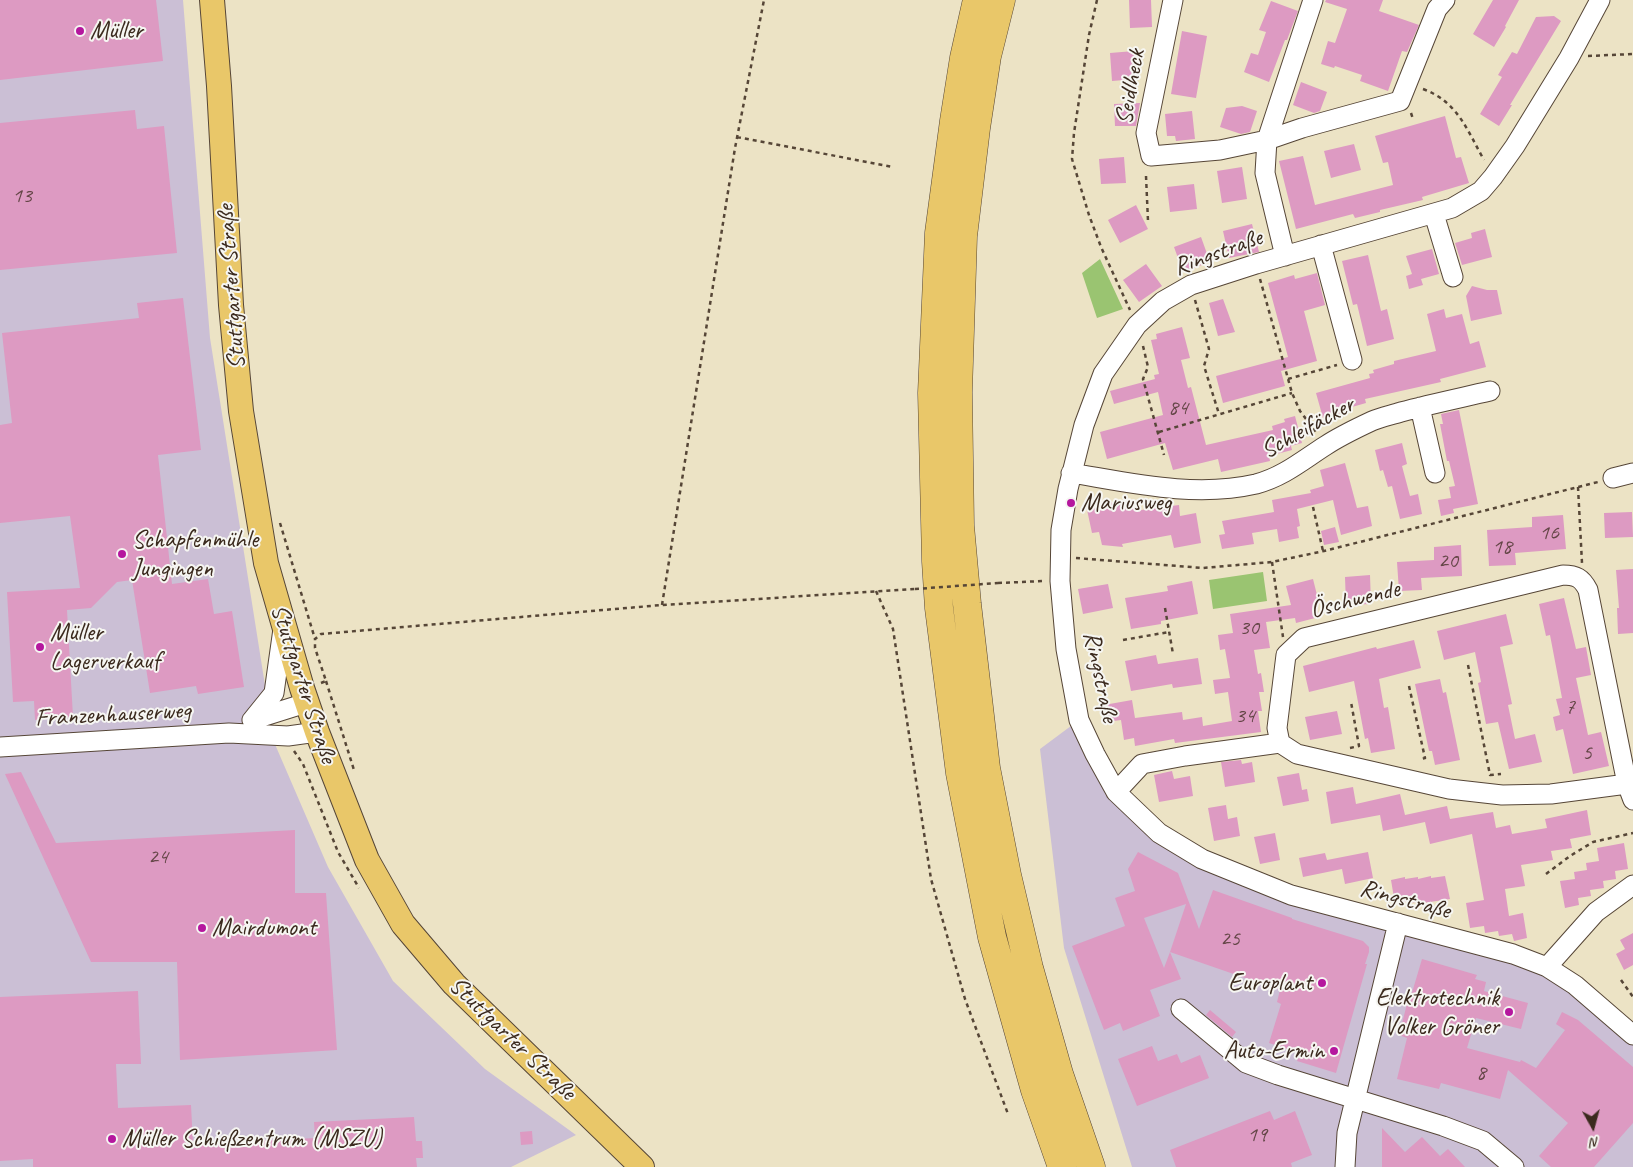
<!DOCTYPE html>
<meta charset="utf-8">
<style>
body{margin:0}
#map{position:relative;width:1633px;height:1167px;overflow:hidden;background:#ece3c5;font-family:Caveat,sans-serif}
canvas{display:block}
.north{position:absolute;left:1568px;top:1102px;width:50px;height:50px;-webkit-text-stroke:4px #f6f6f2;paint-order:stroke;rotate:173deg;font-size:14px;font-weight:700;line-height:20px;text-align:center;color:#3b2a1e}
.north::after{content:'';display:block;margin:auto;width:18px;height:22px;background:#3b2a1e;clip-path:polygon(50% 0,100% 100%,50% 72%,0 100%)}
</style>
<div id="map">
<canvas width="1633" height="1167"></canvas>
<div class="north">N</div>
</div>
<script>
const context = document.querySelector('canvas').getContext('2d');
context.lineJoin = 'round';
function paint(path, color) {
  context.fillStyle = color;
  context.fill(path, 'evenodd');
}
function trace(path, color, width, dash) {
  context.strokeStyle = color;
  context.lineWidth = width;
  context.lineCap = dash ? 'butt' : 'round';
  context.setLineDash(dash || []);
  context.stroke(path);
}
function drawText(font, color, halo, rows, align = 'center') {
  context.font = font + ' Caveat,sans-serif';
  context.lineWidth = 4;
  context.setLineDash([]);
  context.textBaseline = 'middle';
  context.strokeStyle = halo;
  context.fillStyle = color;
  for (const [text, x, y, turn = 0] of rows) {
    context.save();
    context.translate(x, y);
    context.rotate((+turn || 0) * Math.PI / 180);
    context.textAlign = isNaN(turn) ? turn : align;
    if (halo) context.strokeText(text, 0, 0);
    context.fillText(text, 0, 0);
    context.restore();
  }
}
paint(new Path2D(`
 M0 0H183L210 338 274 742 328 867 393 981 485 1069 576 1135 511 1167H0Z
 M1079 720 1116 792 1202 859 1547 967 1633 1035V1167H1132L1064 948 1040 749Z`), '#cbbfd5');
paint(new Path2D(`
 M1100 259 1123 309 1097 318 1082 273Z
 M1263 572 1267 601 1213 609 1209 580Z`), '#9ac471');
paint(new Path2D(`
 M0 0H156L163 61 0 80Z
 M1129 0H1151L1152 27 1130 28Z
 M1326 0H1383L1379 11 1419 25 1407 52 1402 51 1388 91 1360 81 1362 75 1335 66 1334 68 1321 64 1328 41 1335 43 1347 9 1325 2Z
 M1493 0H1519L1505 26 1506 27 1494 47 1473 34Z
 M1271 1 1298 11 1287 40H1285L1269 82 1244 72 1251 53 1258 55 1266 32 1259 30Z
 M1554 16 1561 21 1510 105H1512L1499 126 1480 114 1502 77 1498 75 1512 52 1517 54 1536 17Z
 M1182 31 1207 36 1196 98 1171 94Z
 M1134 51 1136 79 1112 81 1110 53Z
 M1301 82 1327 92 1320 111 1314 113 1293 105Z
 M1140 103 1136 126H1115L1114 104Z
 M1242 106 1257 111 1250 132 1241 134 1220 127 1226 108Z
 M135 110 137 129 164 126 177 253 0 270V123Z
 M1192 111 1195 139 1176 141 1175 136H1167L1165 114Z
 M1445 116 1456 158 1461 157 1469 183 1422 197 1423 200 1380 210V212L1355 218 1353 214 1296 229 1279 161 1303 156 1315 205 1393 185 1388 162 1383 163 1375 136Z
 M1354 144 1361 170 1331 178 1324 151Z
 M1124 157 1126 183 1101 184 1099 159Z
 M1242 167 1247 199 1222 203 1217 171Z
 M1194 184 1197 209 1170 212 1167 187Z
 M1136 205 1148 229 1120 243 1108 220Z
 M1252 224 1259 252 1229 258 1223 231Z
 M1485 229 1492 257 1462 265 1455 243 1472 238 1471 233Z
 M1201 237 1210 262 1183 272 1174 247Z
 M1432 249 1439 274 1421 279 1423 285 1409 289 1406 276 1412 274 1406 256Z
 M1368 255 1381 311 1387 309 1394 339 1367 346 1357 304 1353 305 1342 261Z
 M1146 264 1162 286 1139 302 1123 280Z
 M1317 273 1325 305 1304 311 1317 361 1281 371 1285 386 1223 403 1216 376 1288 357 1268 283 1294 275 1295 279Z
 M1472 286 1487 290H1497L1502 314 1471 321 1466 296Z
 M183 298 201 450 158 455 172 584 208 579 214 614 232 611 244 687 198 694 196 686 150 693 132 580 117 582 91 608 67 610 73 717 35 720 34 701 13 702 7 592 80 588 70 516 0 523V425L12 423 2 333 139 318 137 303Z
 M1223 299 1235 332 1218 336 1209 303Z
 M1444 309 1446 318 1462 314 1470 344 1479 341 1486 367 1440 379 1441 382 1365 399 1366 403 1352 407V410L1323 418 1316 393 1370 378 1369 374 1374 373 1373 370 1394 364V361L1436 351 1427 314Z
 M1182 327 1190 358 1181 360 1188 388 1191 387 1206 445 1273 430 1272 426 1285 422 1284 419 1295 416 1302 443 1291 446 1292 450 1269 456 1270 461 1221 472 1218 459 1173 470 1165 443 1107 459 1100 432 1163 415 1158 392 1114 404 1110 391 1155 379 1154 375 1159 374 1151 340 1157 339 1156 334Z
 M1459 410 1478 504 1453 509 1454 513 1441 516 1438 500 1451 498 1449 487 1455 486 1449 461H1447L1440 424H1443L1441 414Z
 M1402 443 1407 464 1402 466 1410 496 1418 494 1422 514 1400 519 1392 486 1388 487 1383 470 1380 471 1375 450Z
 M1345 463 1357 508 1368 506 1372 526 1341 535 1333 500 1297 509 1300 526 1297 527 1299 538 1279 542 1277 529 1252 533 1254 544 1222 549 1219 535 1225 534 1222 521 1274 512 1272 500 1311 493 1310 490 1324 486 1320 470Z
 M1111 500 1112 505 1132 501 1134 511 1179 505 1180 516 1196 513 1201 543 1174 548 1171 535 1122 544 1123 547 1102 545 1099 532 1092 533 1086 505Z
 M1632 512 1633 537 1605 538 1604 513Z
 M1563 515 1566 549 1515 553 1516 565 1489 566 1487 530 1532 527V517Z
 M1335 527 1339 542 1324 545 1321 531Z
 M1461 545 1462 576 1421 578 1422 590 1399 591 1397 562 1434 560V547Z
 M1633 569V633L1618 634 1617 608H1619L1616 570Z
 M1370 575 1371 604 1346 605 1345 577Z
 M1313 579 1319 603H1315L1319 617 1296 623 1295 618 1266 622 1270 648 1254 650 1258 674 1261 673 1264 692H1259L1262 711H1258L1261 732 1175 743 1174 739 1135 746 1134 738 1124 740 1121 720 1106 722 1104 705 1132 700 1135 718 1182 712 1183 720 1202 717 1203 726 1232 721 1228 692 1215 694 1213 680 1230 678 1225 649 1220 650 1218 635 1233 633 1230 614 1291 605 1286 586Z
 M1192 581 1198 614 1161 621V624L1131 629 1125 598 1168 591 1167 586Z
 M1108 584 1113 608 1083 614 1078 589Z
 M1564 598 1576 649 1586 647 1591 675 1576 678 1588 735 1601 732 1609 766 1573 774 1563 729 1556 731 1553 717 1560 715 1556 699 1562 698 1550 635 1546 636 1539 604Z
 M1506 614 1513 644 1500 647 1512 704 1508 705 1515 739 1535 734 1542 762 1509 769 1498 722 1486 724 1478 683 1481 682 1475 652 1444 660 1437 631Z
 M1414 640 1421 668 1379 679 1384 708 1388 707 1395 749 1371 753 1368 738 1365 739 1354 681 1309 692 1303 666 1376 647 1377 649Z
 M1156 655 1158 664 1198 658 1202 684 1173 688 1172 684 1131 691 1125 661Z
 M1440 679 1443 693 1446 692 1460 760 1435 765 1432 751H1429L1415 684Z
 M1337 711 1342 734 1310 740 1305 717Z
 M1241 760 1242 764 1252 762 1255 782 1225 787 1221 762Z
 M1172 771 1174 779 1190 776 1193 796 1159 802 1154 775Z
 M21 772 56 843 295 830V893H326L337 1050 180 1060 177 962H91L5 774Z
 M1299 773 1302 790 1307 789 1309 801 1283 806 1277 777Z
 M1353 787 1356 804 1400 794 1405 815 1447 806 1450 819 1493 812 1496 828 1510 825 1512 834 1547 828 1545 819 1587 810 1591 835 1570 839 1572 848 1551 851 1553 860 1521 865 1525 886 1505 889 1509 916 1523 913 1527 938 1514 941 1512 934 1499 936 1498 931 1485 933 1484 926 1470 928 1466 903 1484 900 1472 834 1430 844 1425 822 1383 831 1380 815 1331 824 1326 792Z
 M1226 805 1228 819 1237 817 1240 836 1214 841 1208 808Z
 M1275 833 1280 860 1260 864 1254 837Z
 M1624 843 1628 869 1615 871 1616 879 1603 881 1604 888 1590 890 1591 896 1578 898 1579 905 1565 908 1560 881 1575 879 1574 872 1587 870 1586 863 1599 861 1597 848Z
 M1138 852 1178 873 1199 929 1213 890 1292 918V919L1363 941 1369 947V952L1365 964H1367L1336 1073 1297 1061 1300 1053 1269 1043 1281 1004 1277 1002 1280 990 1170 952 1181 979 1150 990 1160 1016 1123 1031 1120 1023 1104 1030 1072 946 1125 926 1115 898 1135 891 1128 869ZM1186 904 1170 952 1164 968 1144 918Z
 M1368 852 1373 878 1345 884 1342 869 1303 877 1299 858 1325 853 1327 860Z
 M1431 876V878L1445 876 1450 899 1423 903 1422 901 1410 903 1409 901 1395 904 1391 880 1405 877V879L1418 877V879Z
 M1633 933V965L1624 970 1616 954 1625 949 1620 940Z
 M1422 959 1477 975 1475 979 1486 982 1484 991 1528 1003 1521 1029 1476 1018 1467 1048 1520 1062 1521 1060 1536 1068 1565 1030 1556 1024 1562 1012 1578 1020 1633 1067V1123L1594 1167H1551L1539 1156 1568 1123 1508 1070 1500 1099 1441 1083 1439 1089 1397 1079 1407 1038 1399 1035 1409 996H1411Z
 M138 991 141 1064H116L118 1108 191 1105 193 1144 315 1138 314 1122 414 1117 416 1141H422L423 1158H416L417 1167H33V1159L0 1161V997Z
 M1210 1010 1236 1032 1232 1037 1206 1015Z
 M1152 1046 1158 1061 1177 1054 1181 1063 1200 1055 1209 1078 1137 1106 1118 1059Z
 M1270 1111 1274 1120 1295 1111 1312 1155 1291 1163 1292 1167H1176L1170 1150Z
 M1382 1128 1405 1152 1422 1137 1440 1156 1448 1149 1465 1167H1382Z
 M532 1131 533 1144 521 1145 520 1132Z`), '#dd9ac2');
const minor = new Path2D(`
 M1173 0 1146 133 1151 156 1220 150 1267 140 1302 128 1400 101 1437 9 1445 0
 M1600 0 1569 58 1515 146 1493 177 1481 191 1452 208 1256 264 1191 285 1163 301 1137 325 1103 374 1084 425 1068 489 1061 530 1060 581 1066 649 1079 720 1095 754 1116 792 1159 833 1202 859 1291 895 1513 954 1547 967 1575 985 1633 1035
 M1434 214 1453 277
 M1321 245 1352 360
 M1285 256 1265 173 1267 140 1313 0
 M1420 407 1435 473
 M1071 473C1132 483 1195 498 1256 484 1283 477 1303 460 1325 446 1340 436 1357 428 1372 421 1381 417 1392 415 1401 412 1431 404 1460 398 1490 391
 M1613 478 1633 473
 M253 719 274 693 283 629
 M252 720 306 703
 M0 747 229 733 288 736 317 732
 M1627 784 1551 794 1502 795 1449 789 1297 754 1280 743 1277 728 1286 655 1304 638 1563 575C1576 575 1582 578 1588 590L1627 784 1633 800
 M1116 792 1142 764 1185 756 1280 743
 M1547 967 1596 912 1633 885
 M1181 1009 1246 1063 1278 1075 1443 1126 1483 1141 1514 1167
 M1345 1167 1347 1133 1398 923`);
const major = new Path2D(`
 M212 0 219 86 231 305 241 411 266 563 302 688 317 732 367 860 403 924 454 984 642 1167`);
const highway = new Path2D(`
 M977 0 964 58 954 121 939 233 932 393 936 561 939 608 960 773 992 937 1035 1090 1062 1167
 M1001 0 987 56 976 128 963 236 958 392 960 526 967 604 986 768 1007 875 1029 968 1059 1074 1091 1167`);
trace(minor, '#564637', 21);
trace(major, '#564637', 26);
trace(highway, '#564637', 29);
trace(new Path2D(`
 M1097 0 1089 35 1074 133 1072 159 1089 215 1101 247 1130 310
 M1588 56 1633 54
 M1423 89C1458 102 1467 130 1484 160
 M1411 113 1413 119
 M737 137 893 167
 M1146 176 1148 221
 M1260 279 1292 393 1300 411 1316 432
 M1195 300 1209 349 1204 366 1219 414
 M1143 346 1148 367 1143 379 1164 455
 M1288 379 1337 365
 M1159 432 1292 393
 M1578 487 1582 563
 M1313 507 1323 551
 M280 523 315 639
 M1076 558 1203 568 1272 562 1324 551 1598 482
 M1272 562 1283 637
 M998 583 1044 581
 M876 591 893 629 931 879 965 999 1008 1114
 M662 605 735 148 764 0
 M1165 608 1173 654
 M1123 640 1169 632
 M1468 665 1490 775 1501 774
 M326 681 354 770
 M321 683 326 681 315 648V639L321 634 662 605 915 589
 M1409 686 1425 758 1420 759
 M1350 748 1359 746 1351 702
 M294 751 303 764 338 852 359 888
 M1546 874 1570 856 1593 842 1633 833
 M1621 980 1633 997`), '#564637', 2.5, [4, 4]);
trace(minor, '#fff', 19);
trace(major, '#e9c769', 24);
trace(highway, '#e9c769', 28);
trace(new Path2D(`
 M915 589 998 583`), '#564637', 2.5, [4, 4]);
for (const [x, y, r, color] of [
 [80,31,5,"#b5179e"],
 [1071,503,5,"#b5179e"],
 [122,554,5,"#b5179e"],
 [40,647,5,"#b5179e"],
 [202,928,5,"#b5179e"],
 [1322,983,5,"#b5179e"],
 [1509,1012,5,"#b5179e"],
 [1334,1051,5,"#b5179e"],
 [112,1139,5,"#b5179e"]
]) {
  const dot = new Path2D();
  dot.arc(x, y, r, 0, 2 * Math.PI);
  context.fillStyle = color;
  context.fill(dot);
  trace(dot, '#f6f6f2', 2);
}
drawText('22px', '#644647', null, [
 ["13",22,196],
 ["84",1178,408],
 ["16",1549,533],
 ["18",1502,547],
 ["20",1448,561],
 ["30",1249,628],
 ["7",1570,707],
 ["34",1245,716],
 ["5",1587,753],
 ["24",158,857],
 ["25",1230,939],
 ["8",1481,1073],
 ["19",1257,1135]
]);
drawText('25px', '#3b2a1e', '#f6f6f2', [
 ["Müller",90,31],
 ["Mariusweg",1081,503],
 ["Schapfenmühle",132,540],
 ["Jungingen",132,569],
 ["Müller",50,633],
 ["Lagerverkauf",50,662],
 ["Mairdumont",212,928],
 ["Europlant",1312,983,"right"],
 ["Elektrotechnik",1499,998,"right"],
 ["Volker Gröner",1499,1027,"right"],
 ["Auto-Ermin",1324,1051,"right"],
 ["Müller Schießzentrum (MSZU)",122,1139]
], 'left');
drawText('25px', '#3b2a1e', '#f6f6f2', [
 ["Seidlheck",1131,87,-80],
 ["Ringstraße",1218,253,-20],
 ["Stuttgarter Straße",232,287,-94],
 ["Schleifäcker",1308,428,-29],
 ["Öschwende",1355,600,-14],
 ["Ringstraße",1100,677,78],
 ["Stuttgarter Straße",303,684,72],
 ["Franzenhauserweg",113,715,-3],
 ["Ringstraße",1405,900,15],
 ["Stuttgarter Straße",512,1039,44]
]);
</script>
